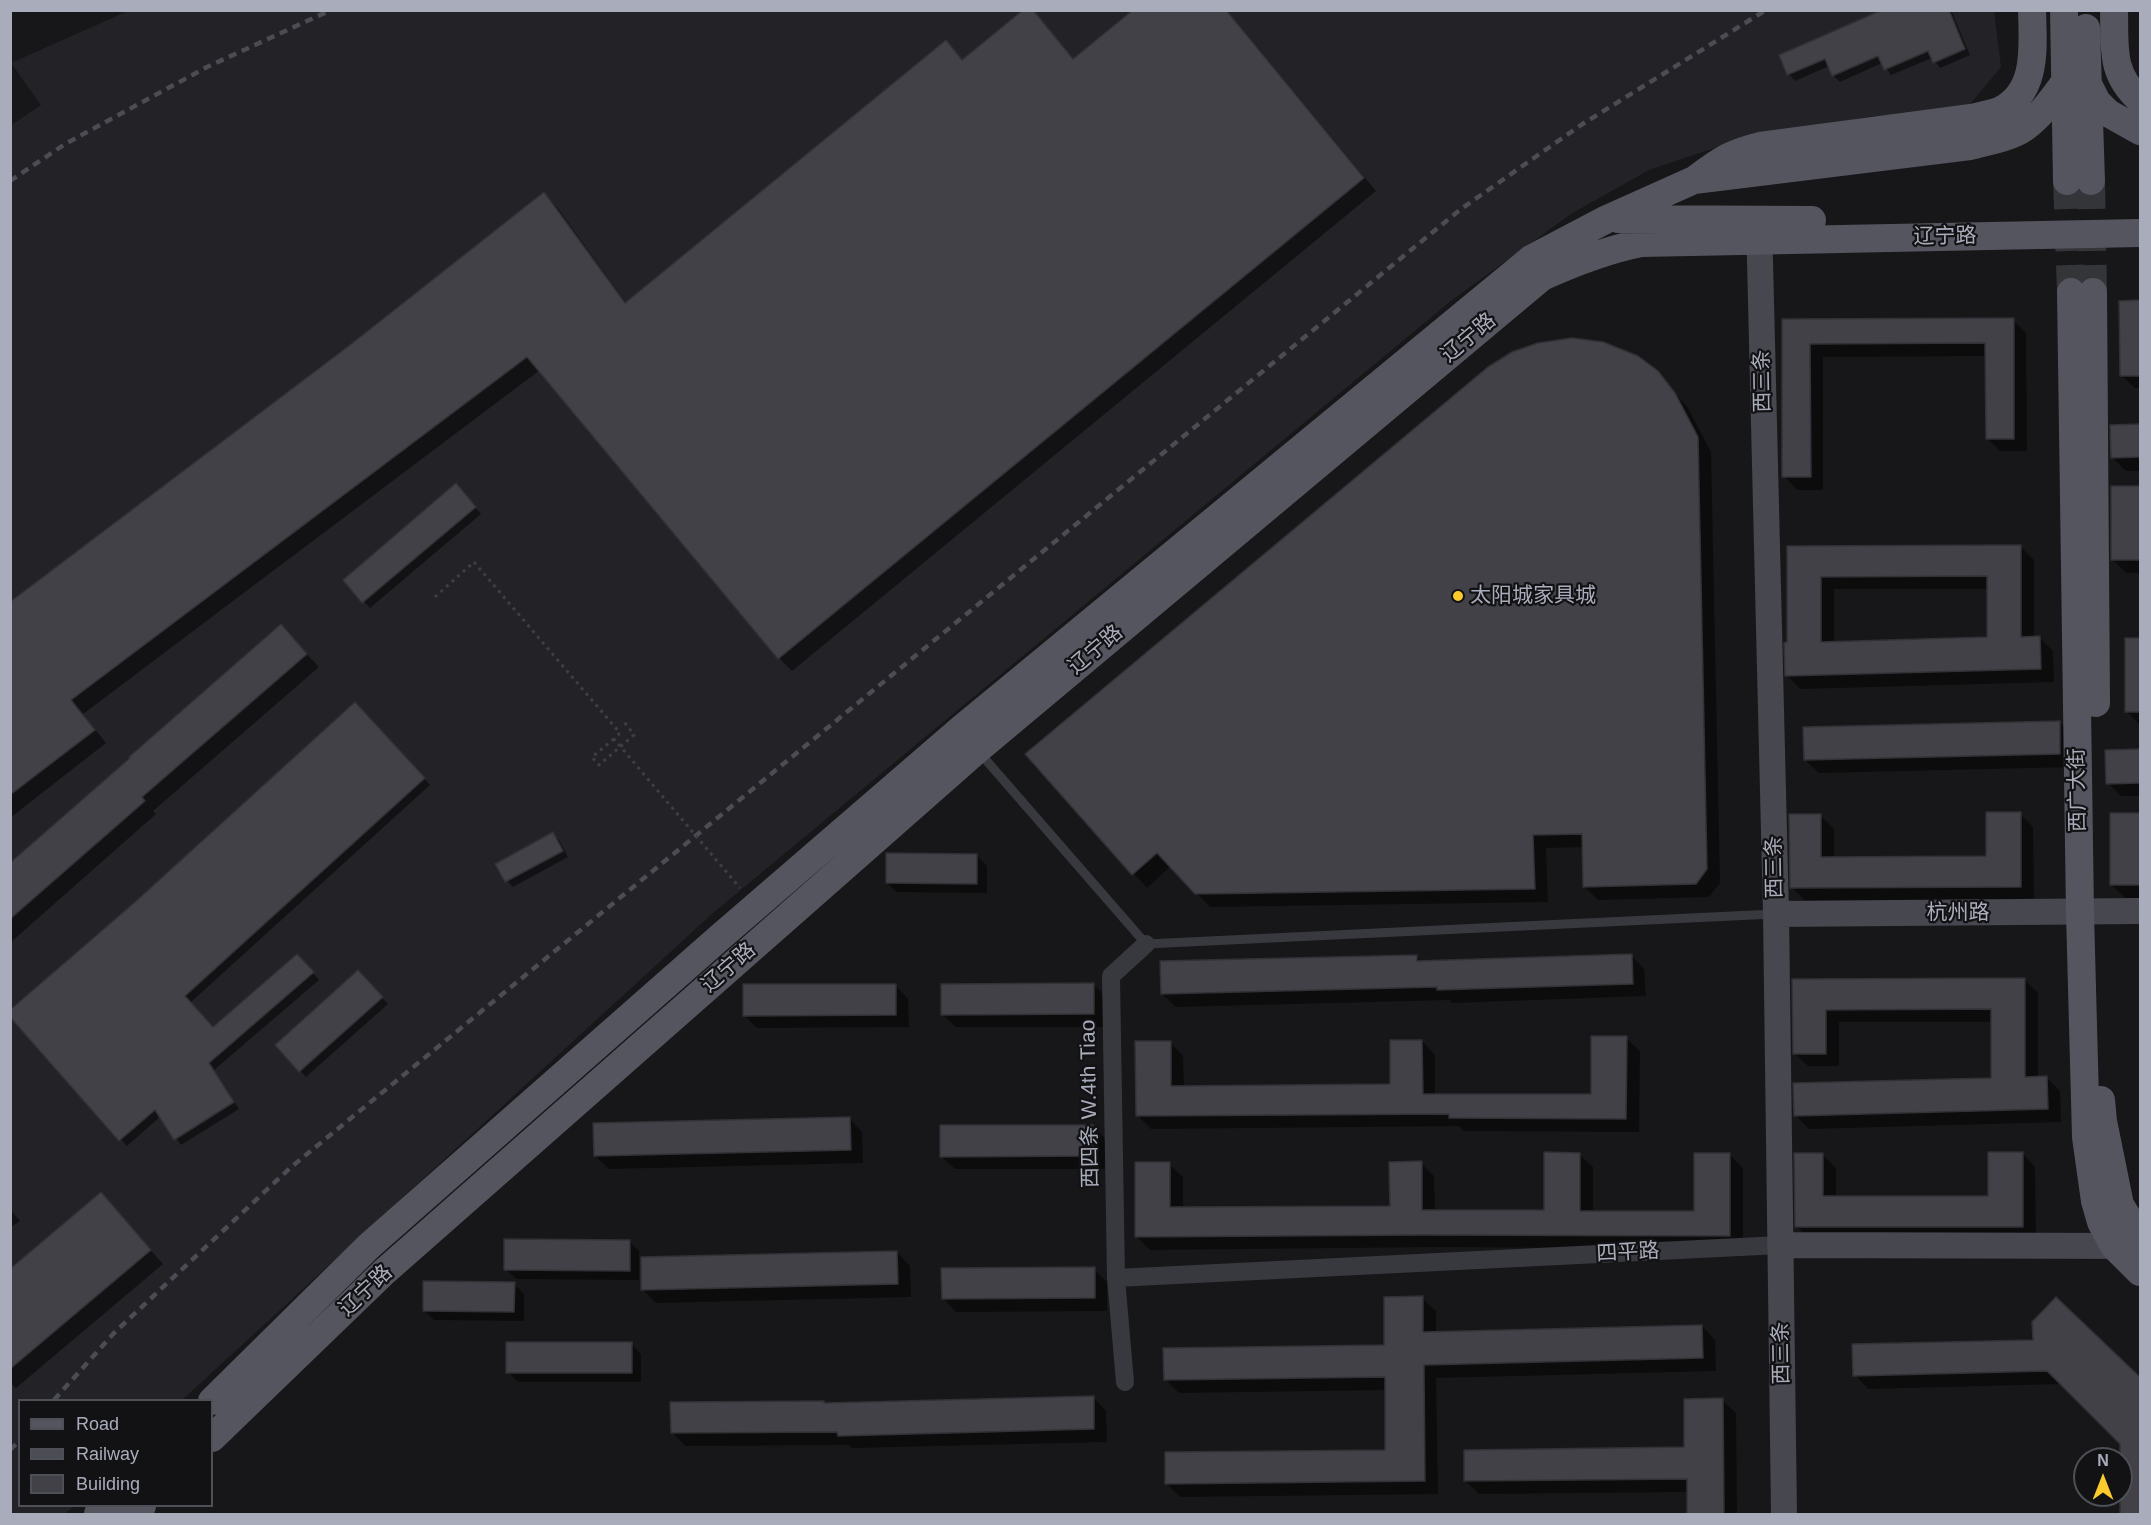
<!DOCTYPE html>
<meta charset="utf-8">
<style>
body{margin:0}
#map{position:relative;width:2151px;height:1525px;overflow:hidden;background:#171719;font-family:Arial,sans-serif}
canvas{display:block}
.frame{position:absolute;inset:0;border:12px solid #a9acba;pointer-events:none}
.legend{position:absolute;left:18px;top:1399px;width:195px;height:108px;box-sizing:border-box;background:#121215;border:2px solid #4e5057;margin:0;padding:8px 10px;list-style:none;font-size:18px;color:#a9acba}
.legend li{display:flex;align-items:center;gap:12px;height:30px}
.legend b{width:30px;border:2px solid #4e5057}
.north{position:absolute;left:2073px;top:1447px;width:60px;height:60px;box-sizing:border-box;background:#121215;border:2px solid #4e5057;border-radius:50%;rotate:0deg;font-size:16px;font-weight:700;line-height:24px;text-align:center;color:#a9acba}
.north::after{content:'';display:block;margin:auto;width:21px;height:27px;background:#fbca2d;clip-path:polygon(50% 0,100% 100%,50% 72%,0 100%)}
</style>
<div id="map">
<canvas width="2151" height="1525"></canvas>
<div class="frame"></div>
<ul class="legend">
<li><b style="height:8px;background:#54555e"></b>Road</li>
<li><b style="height:8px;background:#4b4c54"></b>Railway</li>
<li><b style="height:16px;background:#414147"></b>Building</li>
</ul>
<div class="north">N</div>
</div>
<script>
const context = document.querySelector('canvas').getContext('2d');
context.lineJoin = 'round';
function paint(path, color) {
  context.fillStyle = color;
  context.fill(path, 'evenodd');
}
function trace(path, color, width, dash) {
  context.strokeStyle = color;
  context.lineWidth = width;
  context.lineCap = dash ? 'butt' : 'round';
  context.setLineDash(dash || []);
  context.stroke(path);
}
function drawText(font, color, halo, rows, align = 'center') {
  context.font = font + ' Arial,"Noto Sans SC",sans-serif';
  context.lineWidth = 4.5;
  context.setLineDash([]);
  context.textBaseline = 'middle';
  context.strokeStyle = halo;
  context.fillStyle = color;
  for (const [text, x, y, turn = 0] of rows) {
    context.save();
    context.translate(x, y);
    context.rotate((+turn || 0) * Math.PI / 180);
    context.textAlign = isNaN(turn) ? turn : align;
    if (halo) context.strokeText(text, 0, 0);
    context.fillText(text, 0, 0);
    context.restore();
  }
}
paint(new Path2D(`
 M130 10 1994 11 2001 67 1967 108 1867 117 1741 139 1649 170 1571 214 1452 300 713 913 182 1400H20V1506H74L65 1514H11L10 126 41 105 11 63Z`), '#232327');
paint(new Path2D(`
 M1135 10H1227L1376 191 792 671 779 658 540 370 83 714 106 743 10 818V604L351 346 544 194 557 207 627 304 945 42 964 61 1041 21 1074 60Z
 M1886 10H1951L1970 55 1940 68 1932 58 1891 75 1882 63 1840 82 1833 75 1829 66 1795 81 1789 74 1781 56Z
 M2121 302H2140V388H2135L2121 375Z
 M2013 320 2026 333 2027 451H2000L1987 438V356L1823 357V490H1797L1784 476 1783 321Z
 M1657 372 1688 408 1711 452 1720 883 1709 897 1598 900 1585 887 1584 847 1546 848 1548 902 1210 907 1171 866 1147 888 1027 754Z
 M2112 426H2140V471H2126L2112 457Z
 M2140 488V573H2126L2113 560Z
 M462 492 481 514 370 608 345 580Z
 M1789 547H2021L2034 560V638H2040L2053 651 2054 682 1800 689 1787 675 1789 644ZM1834 589H1988V639L1834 643Z
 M281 626 319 667 153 811 156 814 10 943V865Z
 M2127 639H2140V725L2127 712Z
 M361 710 430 785 190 1003 213 1029 304 962 319 980 214 1070 239 1109 181 1145 161 1116 127 1146 10 1014Z
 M2059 722 2072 736 2073 767 1819 773 1805 760Z
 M2140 751V796H2121L2108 783 2107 752Z
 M2020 814 2033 827 2034 900 1805 901 1792 887 1820 815 1834 829V858H1988Z
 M2140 815V898H2125L2111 884Z
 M552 834 559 840 568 857 513 887 507 881Z
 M977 856 987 866V893L897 892 887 883Z
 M2139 953H2140V1086Z
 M1631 955 1644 969 1646 996 1452 1003 1450 1000 1176 1007 1162 994 1416 956 1422 962Z
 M364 979 388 1004 306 1077 277 1045Z
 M1793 980H2025L2038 993V1078H2047L2060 1091 2061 1122 1809 1129 1795 1115 1993 1079 1992 1022H1839V1066H1808L1794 1053Z
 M1093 984 1107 998V1027H956L942 1014Z
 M895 985 908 999 909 1027 757 1028 744 1015Z
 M1626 1038 1640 1051 1639 1132 1464 1131 1459 1126 1151 1129 1137 1115 1170 1042 1183 1056 1184 1088 1392 1086 1422 1041 1435 1055V1095L1593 1096Z
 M849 1118 862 1132 863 1163 609 1169 595 1156Z
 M1093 1126 1106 1140V1169H955L941 1156Z
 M2022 1153 2035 1167 2036 1239 1810 1240 1797 1226 1822 1154 1836 1168V1197H1990Z
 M1579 1154 1593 1167V1212L1695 1213 1730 1155 1743 1168V1249L1436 1247 1150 1250 1136 1236 1169 1164 1183 1177V1208L1391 1207 1421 1163 1434 1176 1435 1211 1545 1212Z
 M101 1194 163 1264 16 1388 10 1383V1271Z
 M10 1209 20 1221 10 1228Z
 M629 1241 639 1251V1280L516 1279 506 1269Z
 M897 1252 910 1266 911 1297 656 1303 643 1290Z
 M1094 1269 1107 1282V1311L956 1312 943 1298Z
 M514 1284 524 1294V1321L434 1320 424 1310Z
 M1422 1298 1436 1311V1333L1702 1326 1715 1340 1716 1371 1436 1378 1438 1494 1180 1497 1167 1484 1387 1451 1386 1390 1179 1393 1165 1379 1385 1347Z
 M2056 1299 2140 1379V1514H2122L2121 1443 2062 1384 1868 1389 1855 1375 2034 1341Z
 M631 1344 641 1354V1382H518L508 1372Z
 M1093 1397 1106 1411 1107 1442 852 1448 849 1445 685 1446 672 1432 825 1404Z
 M1722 1400 1736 1413 1737 1514H1689V1492L1479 1494 1466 1481 1686 1449Z
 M1394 1513H1424L1425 1514H1394Z`), '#0007');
const building = new Path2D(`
 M1023 10H1033L1073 59 1133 10H1226L1364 178 778 659 527 357 71 700 95 730 10 795V602L350 345 544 192 625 303 946 40 962 60Z
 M1882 10H1949L1965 49 1933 63 1928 51 1884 70 1878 56 1832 76 1825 59 1787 75 1779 55Z
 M2140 300V376H2120L2119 301Z
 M2014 318V439H1986L1985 343 1810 344 1811 477H1782V319Z
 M1572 338 1603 342 1638 356 1658 371 1675 393 1698 437 1707 869 1696 884 1583 887 1582 834 1533 835 1535 889 1195 894 1157 853 1132 875 1025 754 1488 367 1512 352 1538 343Z
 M2140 424V457L2111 458 2110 425Z
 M456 483 476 507 362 603 343 580Z
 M2111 486H2140V560H2111Z
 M2021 545V637L2040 636 2041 669 1785 676 1784 643 1787 642V546ZM1987 576V637L1821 642V577Z
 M281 624 307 654 142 797 145 801 10 919V863L130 758 129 757Z
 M2125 638H2140V712H2125Z
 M355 702 425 778 185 996 213 1027 297 954 314 972 209 1063 234 1102 174 1140 155 1110 119 1141 10 1017V1010L134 903Z
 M2060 721V754L1804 760 1803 727Z
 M2140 749V783L2106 784 2105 750Z
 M1986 812H2021V887L1790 888 1789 814H1821V857L1986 856Z
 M2110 813H2140V885H2110Z
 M553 832 563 851 505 882 495 864Z
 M886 853 977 854V884L886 883Z
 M1632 954 1633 984 1437 990V987L1161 994 1160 961 1417 955V961Z
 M358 970 383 997 299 1072 275 1045Z
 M2025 978V1077L2047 1076 2048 1109 1794 1116 1793 1083 1991 1078V1009L1826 1010V1054H1793L1792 979Z
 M1094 983V1014L941 1015V984Z
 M743 984H896V1015L743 1016Z
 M1591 1036H1627L1626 1119 1449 1118V1114L1136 1116 1135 1041H1171V1086L1390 1084V1040H1422L1423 1094H1591Z
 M850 1117 851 1150 594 1156 593 1123Z
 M940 1125H1093V1156L940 1157Z
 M1544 1152 1580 1153V1211H1694V1153H1730V1236L1422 1235 1135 1237V1162H1170V1207L1390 1206 1389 1162 1422 1161V1210H1544Z
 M1988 1152H2023V1227H1795L1794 1153H1823V1196H1988Z
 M101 1192 151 1250 10 1369V1269Z
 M504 1239 630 1240V1271L504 1270Z
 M897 1251 898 1284 641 1290V1257Z
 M1095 1267V1298L942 1299 941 1268Z
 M423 1281 515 1282 514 1312 423 1311Z
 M1423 1296V1332L1702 1325 1703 1358 1424 1365 1425 1481 1165 1484V1452L1385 1450V1377L1164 1380 1163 1348 1384 1345V1297Z
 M2056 1297 2140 1377V1515H2120V1444L2047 1371 1853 1376 1852 1344 2033 1340 2032 1322Z
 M506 1342H632V1373H506Z
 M1094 1396V1429L838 1436 837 1432 671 1433 670 1402 824 1401V1403Z
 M1723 1398 1724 1515H1687V1479L1464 1481V1450L1684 1447V1399Z`);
paint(building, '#414147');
trace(building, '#323136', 1.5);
trace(new Path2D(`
 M2067 181 2071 292
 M2091 181 2093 292`), '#343539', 28, [28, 14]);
trace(new Path2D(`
 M435 597 474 562
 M614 739 592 757 599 765 634 735 622 719`), '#3e3f46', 3, [3, 4.5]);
trace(new Path2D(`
 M979 752 1146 944 1774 914`), '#38383f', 9);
trace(new Path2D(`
 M1116 1278 1780 1245
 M1125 1382 1116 1278 1111 976 1146 944`), '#38383f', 18);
trace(new Path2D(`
 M1759 220 1776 914 1784 1514
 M1776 914 2140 911
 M1780 1245 2131 1246`), '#46474f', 26);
trace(new Path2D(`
 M2064 10 2067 181
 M2114 10C2115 48 2110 73 2140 100
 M2086 28 2091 181
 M2088 84 2097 102 2108 113 2140 131
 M1697 178C1721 160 1731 153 1760 146L1971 118C1980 116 1990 114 1999 111 2038 93 2033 47 2032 10
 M1618 219 1812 220
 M2071 292 2080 913 2086 1137 2095 1201 2101 1222 2114 1246 2140 1272
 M2093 292 2096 703
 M2101 1100 2103 1121 2120 1205 2140 1237
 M212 1401 369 1246 719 938 961 729 1531 259 1607 219 1694 180 1970 146C1988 141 2009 138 2024 128 2041 116 2053 98 2065 82
 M212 1438 384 1272 977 750 1542 277C1575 262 1606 250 1641 243L2140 233
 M98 1514 107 1506
 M132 1514 142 1506`), '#54555e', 28);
trace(new Path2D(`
 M10 181 65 144 207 67 331 10
 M54 1400 114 1333 290 1168 1461 209 1581 125 1766 10
 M10 1450 20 1440`), '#4b4c54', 4.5, [8, 6]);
trace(new Path2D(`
 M474 562 620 733 614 739 740 888`), '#3e3f46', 3, [3, 4.5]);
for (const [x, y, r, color] of [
 [1458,596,6,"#fbca2d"]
]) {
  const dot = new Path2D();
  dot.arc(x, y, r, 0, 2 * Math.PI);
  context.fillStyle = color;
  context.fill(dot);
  trace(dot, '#121215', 2);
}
drawText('21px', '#a9acba', '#121215', [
 ["辽宁路",1945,237,-1],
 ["辽宁路",1469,338,-40],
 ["西三条",1763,381,-91],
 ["辽宁路",1096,650,-40],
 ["西广大街",2078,790,-91],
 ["西三条",1775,867,-91],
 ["杭州路",1958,913],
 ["辽宁路",729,968,-41],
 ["西四条 W.4th Tiao",1090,1104,-91],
 ["四平路",1628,1253,-3],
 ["辽宁路",366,1291,-43],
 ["西三条",1782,1353,-91]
]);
drawText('21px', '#a9acba', '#121215', [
 ["太阳城家具城",1470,596]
], 'left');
</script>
